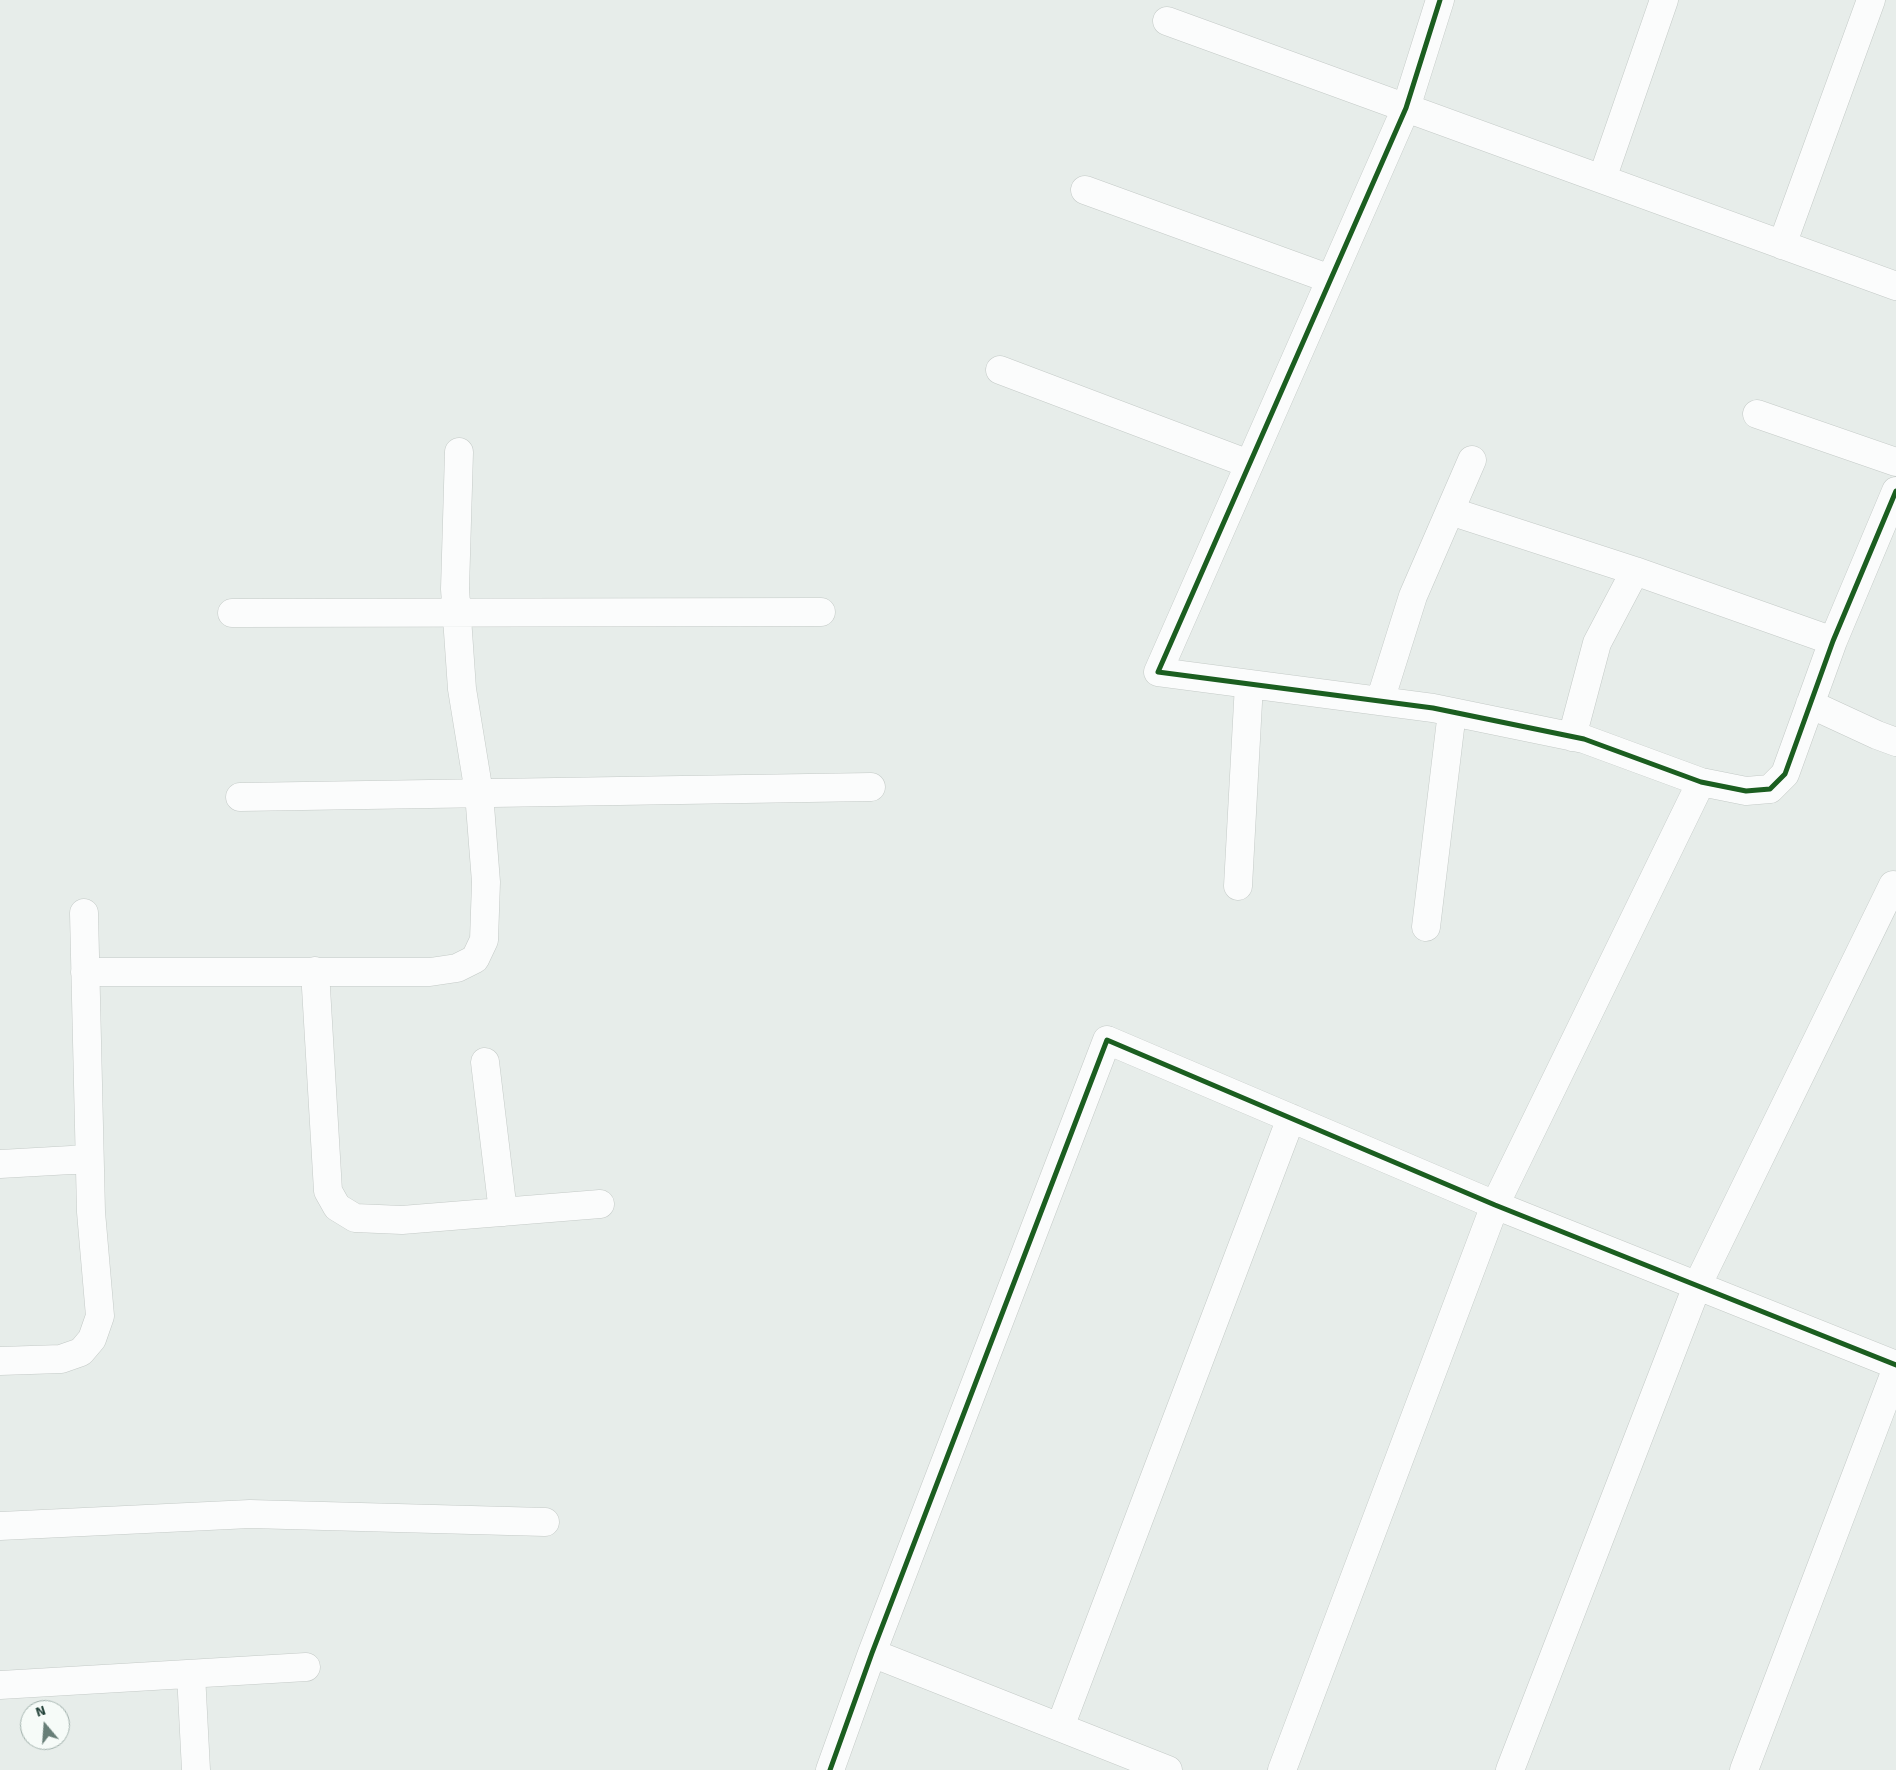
<!DOCTYPE html>
<style>
body{margin:0}
#map{position:relative;width:1896px;height:1770px;overflow:hidden;background:#e7edea;font-family:Signika,sans-serif}
canvas{display:block}
.north{position:absolute;left:20px;top:1700px;width:50px;height:50px;box-sizing:border-box;background:#f6fbf8;border:1px solid #a1b1ac;border-radius:50%;rotate:342deg;font-size:14px;font-weight:700;line-height:20px;text-align:center;color:#224239}
.north::after{content:'';display:block;margin:auto;width:18px;height:22px;background:#677e77;clip-path:polygon(50% 0,100% 100%,50% 72%,0 100%)}
</style>
<div id="map">
<canvas width="1896" height="1770"></canvas>
<div class="north">N</div>
</div>
<script>
const context = document.querySelector('canvas').getContext('2d');
context.lineJoin = 'round';
function trace(path, color, width, dash) {
  context.strokeStyle = color;
  context.lineWidth = width;
  context.lineCap = dash ? 'butt' : 'round';
  context.setLineDash(dash || []);
  context.stroke(path);
}
const street = new Path2D(`
 M1440 0 1406 108 1158 672 1433 708 1584 739 1701 782 1746 791 1770 789 1785 774 1833 641 1896 491
 M1167 21 1896 286
 M1602 179 1664 0
 M1085 190 1330 279
 M1782 245 1871 0
 M1000 370 1249 464
 M1757 414 1896 462
 M1450 511 1635 571 1833 641
 M232 613 821 612
 M1380 701 1413 596 1472 460
 M1810 704 1877 735 1896 742
 M1572 737 1597 643 1635 571
 M240 797 871 787
 M1238 886 1249 684
 M1426 927 1452 712
 M315 971 328 1191 337 1207 355 1218 402 1220 600 1204
 M85 972H430L457 968 475 959 484 940 486 882 479 793 462 689 455 589 459 452
 M485 1062 503 1212
 M0 1164 89 1159
 M0 1361 61 1359 81 1352 92 1339 100 1316 91 1212 84 913
 M0 1526 250 1514 545 1522
 M872 1653 1168 1770
 M191 1674 196 1770
 M0 1685 306 1667
 M1060 1727 1291 1118
 M830 1770 872 1653 1107 1040 1495 1205 1896 1365
 M1282 1770 1495 1205 1701 782
 M1510 1770 1697 1286 1893 885
 M1744 1770 1896 1370`);
trace(street, '#c4cac7', 29);
trace(street, '#fbfcfc', 28);
trace(new Path2D(`
 M1440 0 1406 108 1158 672 1433 708 1584 739 1701 782 1746 791 1770 789 1785 774 1833 641 1896 491
 M830 1770 872 1653 1107 1040 1495 1205 1896 1365`), '#1b5e20', 5);
</script>
